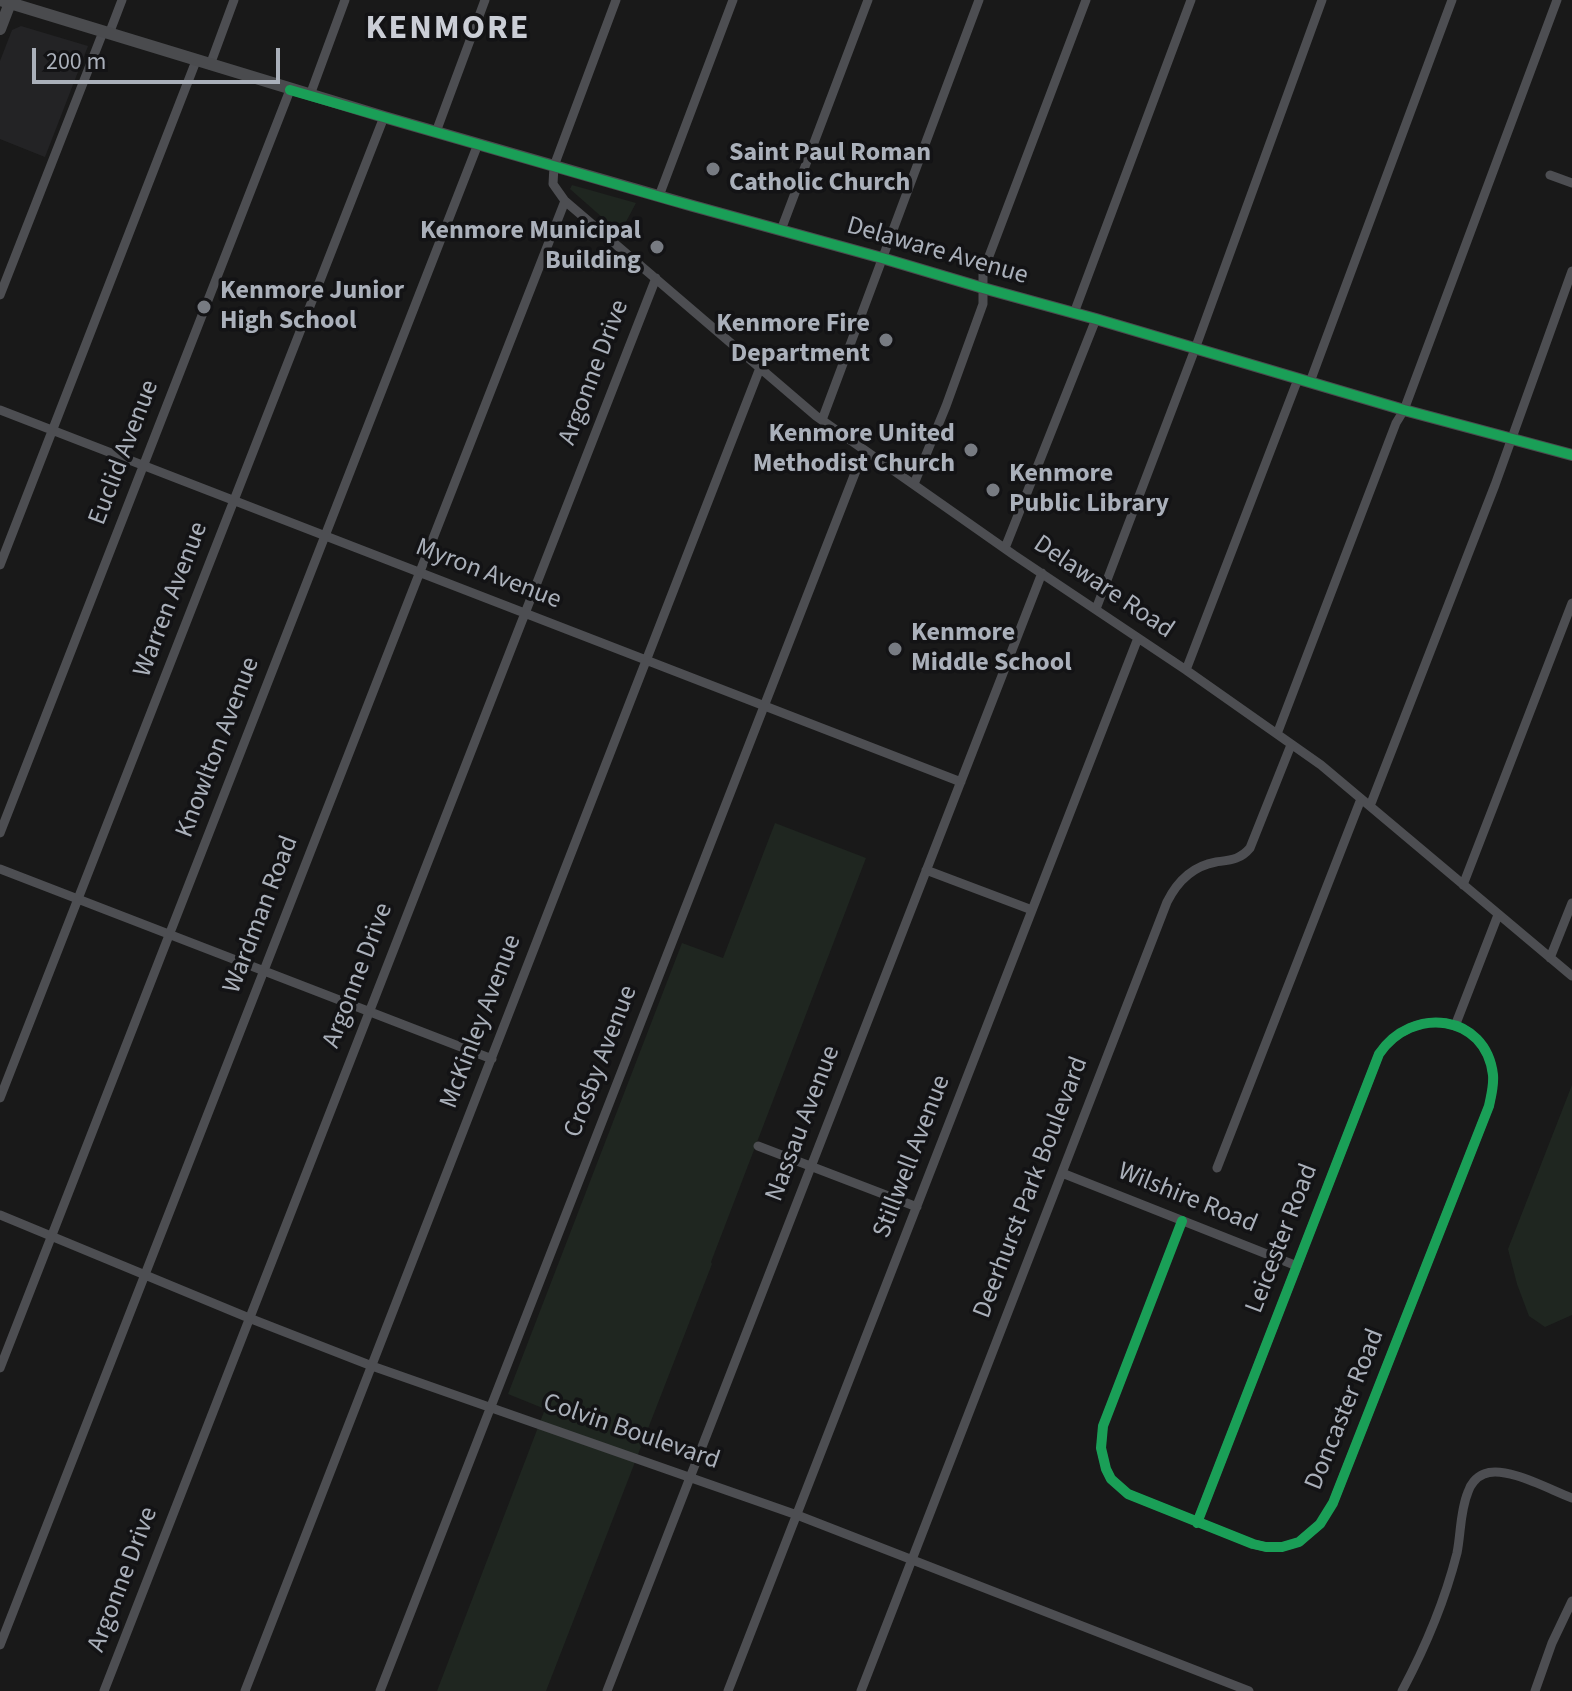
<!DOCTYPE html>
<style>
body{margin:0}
#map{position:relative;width:1572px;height:1691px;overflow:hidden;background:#191919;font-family:"Source Sans 3",sans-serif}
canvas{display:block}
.scale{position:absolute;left:32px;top:48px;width:248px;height:36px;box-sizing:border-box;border:4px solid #aab0ba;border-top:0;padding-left:10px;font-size:24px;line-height:28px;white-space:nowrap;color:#aab0ba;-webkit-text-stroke:6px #131315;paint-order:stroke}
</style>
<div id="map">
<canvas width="1572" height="1691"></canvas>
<div class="scale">200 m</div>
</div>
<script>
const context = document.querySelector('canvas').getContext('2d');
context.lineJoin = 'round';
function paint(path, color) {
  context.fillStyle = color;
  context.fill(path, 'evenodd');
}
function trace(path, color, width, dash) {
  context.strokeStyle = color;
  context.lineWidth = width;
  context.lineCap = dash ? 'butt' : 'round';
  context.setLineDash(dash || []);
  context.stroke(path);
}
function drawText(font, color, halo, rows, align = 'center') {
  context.font = font + ' "Source Sans 3",sans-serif';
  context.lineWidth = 7;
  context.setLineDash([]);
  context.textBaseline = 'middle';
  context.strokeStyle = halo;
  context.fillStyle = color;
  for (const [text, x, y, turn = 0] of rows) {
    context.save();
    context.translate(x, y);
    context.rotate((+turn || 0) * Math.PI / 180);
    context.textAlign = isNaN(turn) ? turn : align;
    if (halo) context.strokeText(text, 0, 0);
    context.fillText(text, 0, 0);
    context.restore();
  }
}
paint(new Path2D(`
 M21 26 88 46 45 157 0 139V61L12 30Z`), '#232325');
paint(new Path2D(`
 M572 185 636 203 620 233 570 189Z
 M775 823 866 858 711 1262 712 1264 546 1691H437L545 1409 508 1394 682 943 723 958Z
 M1572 1085V1315L1545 1327 1529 1316 1517 1284 1508 1249Z`), '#1f2620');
trace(new Path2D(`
 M616 0 554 166 553 184 565 201 816 416 1014 555 1186 670 1321 765 1572 976
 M109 34 122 0
 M210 65 234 0
 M310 95 345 0
 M436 132 485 0
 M1550 175 1572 183
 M659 196 733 0
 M781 230 868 0
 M0 295 103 32
 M1074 313 1191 0
 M1310 382 1452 0
 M0 410 961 782
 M822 420 979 0
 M914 484 946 406 983 304V272L1086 0
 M1005 548 1096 319
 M0 565 196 61
 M1096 609 1195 349 1322 0
 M1186 670 1298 379
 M1277 734 1396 423 1404 410 1557 0
 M1370 806 1495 485 1572 271
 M0 833 290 90
 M0 869 492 1059
 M926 870 1032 910
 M1463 885 1572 603
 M1550 958 1572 903
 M1455 1026 1498 915
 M0 1098 384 117
 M758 1146 917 1207
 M1217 1168 1361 799
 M1062 1173 1297 1266
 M0 1215 249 1318 372 1366 797 1515 1249 1691
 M1182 1221 1103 1426 1101 1448 1106 1469 1111 1479 1128 1494 1253 1544 1266 1547H1282L1299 1542 1320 1524 1333 1503 1489 1106C1491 1096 1494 1086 1493 1075 1486 1014 1412 1005 1379 1054L1197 1523
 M0 1368 478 144
 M0 1645 565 201
 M104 1691 656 278
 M245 1691 760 368
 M380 1691 864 450
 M607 1691 1042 573
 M728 1691 1138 638
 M861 1691 1167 902C1177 882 1193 866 1216 862 1230 860 1240 860 1250 848L1291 745
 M1402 1691C1425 1648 1445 1600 1457 1553 1461 1533 1460 1511 1468 1492 1470 1485 1476 1477 1484 1474 1506 1465 1550 1490 1572 1498
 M1535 1691 1552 1643 1572 1601`), '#4d4e52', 9);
trace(new Path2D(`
 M0 0 384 117 693 206 882 258 983 288 1096 319 1404 410 1572 455
 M0 29 10 3`), '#4a4b4e', 12);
trace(new Path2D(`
 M290 90 671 200 882 258 983 288 1096 319 1404 410 1572 455
 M1182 1221 1103 1426 1101 1448 1106 1469 1111 1479 1128 1494 1253 1544 1266 1547H1282L1299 1542 1320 1524 1333 1503 1489 1106C1491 1096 1494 1086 1493 1075 1486 1014 1412 1005 1379 1054L1197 1523`), '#1a9f57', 10);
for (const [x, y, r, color] of [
 [713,169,8,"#777b82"],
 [657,247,8,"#777b82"],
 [204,307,8,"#777b82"],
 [886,340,8,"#777b82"],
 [971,450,8,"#777b82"],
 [993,490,8,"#777b82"],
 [895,649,8,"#777b82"]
]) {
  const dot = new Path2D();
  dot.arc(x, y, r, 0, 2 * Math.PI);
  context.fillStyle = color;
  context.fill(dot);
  trace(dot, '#131315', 3);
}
drawText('bold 26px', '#aab0ba', '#131315', [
 ["Saint Paul Roman",729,154],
 ["Catholic Church",729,184],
 ["Kenmore Municipal",641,232,"right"],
 ["Building",641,262,"right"],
 ["Kenmore Junior",220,292],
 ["High School",220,322],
 ["Kenmore Fire",870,325,"right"],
 ["Department",870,355,"right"],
 ["Kenmore United",955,435,"right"],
 ["Methodist Church",955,465,"right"],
 ["Kenmore",1009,475],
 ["Public Library",1009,505],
 ["Kenmore",911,634],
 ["Middle School",911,664]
], 'left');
drawText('26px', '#aab0ba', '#131315', [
 ["Delaware Avenue",937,252,16],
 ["Argonne Drive",595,373,-69],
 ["Euclid Avenue",125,453,-69],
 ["Myron Avenue",488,575,21],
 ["Delaware Road",1103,588,34],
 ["Warren Avenue",172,600,-69],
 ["Knowlton Avenue",219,748,-69],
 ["Wardman Road",262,915,-69],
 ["Argonne Drive",359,976,-69],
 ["McKinley Avenue",482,1022,-69],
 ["Crosby Avenue",602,1062,-69],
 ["Nassau Avenue",804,1124,-69],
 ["Stillwell Avenue",913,1157,-69],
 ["Deerhurst Park Boulevard",1032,1188,-69],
 ["Wilshire Road",1187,1199,22],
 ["Leicester Road",1283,1239,-69],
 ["Doncaster Road",1346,1410,-68],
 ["Colvin Boulevard",631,1433,19],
 ["Argonne Drive",124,1580,-69]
]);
context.letterSpacing = '2px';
drawText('bold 34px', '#cbced6', '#131315', [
 ["KENMORE",448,31]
]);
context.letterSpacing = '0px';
</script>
